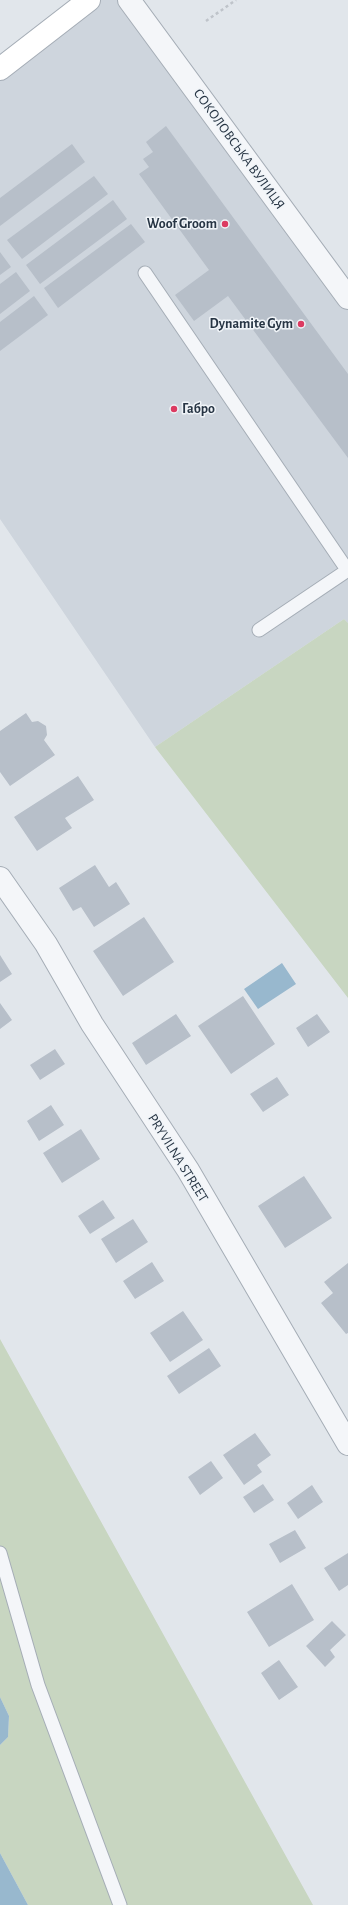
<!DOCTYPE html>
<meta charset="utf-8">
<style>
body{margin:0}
canvas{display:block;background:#e1e6eb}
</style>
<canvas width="348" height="1905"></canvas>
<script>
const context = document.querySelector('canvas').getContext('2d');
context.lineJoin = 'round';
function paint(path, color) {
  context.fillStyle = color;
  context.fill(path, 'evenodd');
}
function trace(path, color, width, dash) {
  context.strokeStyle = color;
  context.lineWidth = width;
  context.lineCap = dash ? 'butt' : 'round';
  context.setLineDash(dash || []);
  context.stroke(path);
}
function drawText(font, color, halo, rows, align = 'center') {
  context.font = font + ' "Alegreya Sans",sans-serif';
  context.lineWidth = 3;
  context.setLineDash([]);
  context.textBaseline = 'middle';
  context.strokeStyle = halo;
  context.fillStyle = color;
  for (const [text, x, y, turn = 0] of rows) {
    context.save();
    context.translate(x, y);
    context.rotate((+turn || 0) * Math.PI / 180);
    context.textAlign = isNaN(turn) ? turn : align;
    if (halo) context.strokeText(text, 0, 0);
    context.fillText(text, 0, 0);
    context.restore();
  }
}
paint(new Path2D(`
 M89 0H129L348 298V623L344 619 155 747 0 519V69Z`), '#ced5dd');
paint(new Path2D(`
 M344 619 348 623V998L155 747Z
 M0 1339 313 1905H28L0 1853V1745L8 1737 9 1716 0 1697Z`), '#c8d6c1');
paint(new Path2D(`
 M282 963 296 984 258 1009 244 989Z
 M0 1697 9 1716 8 1737 0 1745Z
 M0 1853 28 1905H0Z`), '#98b8ce');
paint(new Path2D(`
 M166 126 348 374V458L228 296 194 321 175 295 209 270 139 174 149 167 143 159 153 152 146 142Z
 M72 144 85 162 0 226V198Z
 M94 176 108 194 22 259 7 240Z
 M113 200 127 219 40 284 26 265Z
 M131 224 145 242 58 308 44 288Z
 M0 252 11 267 0 275Z
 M16 272 30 291 0 314V284Z
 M34 296 48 315 0 351V322Z
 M26 713 32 722 38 721 46 726 47 735 44 740 55 755 10 786 0 772V731Z
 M78 776 94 800 65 818 72 828 37 851 14 817Z
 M95 865 109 887 116 882 130 904 94 927 81 907 73 911 59 888Z
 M144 917 174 962 123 996 93 951Z
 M0 955 12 974 0 982Z
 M243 996 275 1044 231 1074 198 1026Z
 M0 1003 12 1020 0 1029Z
 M176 1014 191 1036 146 1065 132 1043Z
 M317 1014 330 1032 308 1047 296 1028Z
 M55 1049 65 1064 40 1080 30 1065Z
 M277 1077 289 1095 263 1112 250 1094Z
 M51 1105 64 1125 39 1141 27 1121Z
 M81 1129 100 1159 62 1183 43 1153Z
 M304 1176 332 1218 285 1248 258 1206Z
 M103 1200 115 1218 90 1234 78 1216Z
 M133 1219 148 1242 116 1263 101 1239Z
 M152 1262 164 1281 135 1299 123 1281Z
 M348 1263V1333L346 1334 321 1303 333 1293 324 1282Z
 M183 1311 203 1340 170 1362 150 1333Z
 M209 1348 221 1366 179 1394 167 1376Z
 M255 1433 271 1455 257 1465 262 1472 244 1485 223 1455Z
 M211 1461 223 1478 200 1495 188 1477Z
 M263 1484 274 1500 254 1513 243 1497Z
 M312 1485 323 1502 298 1519 287 1503Z
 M295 1530 306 1548 280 1563 269 1544Z
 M348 1553V1585L339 1591 324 1568Z
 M292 1584 314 1620 269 1647 247 1612Z
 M332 1621 346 1635 330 1650 335 1657 325 1667 306 1646Z
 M279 1660 298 1687 279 1700 261 1673Z`), '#b7bfc9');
const lane = new Path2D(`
 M145 273 348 571
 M259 630 348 570
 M0 1553 38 1685 120 1905`);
const street = new Path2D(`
 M129 0 348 298
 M0 878 46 944 92 1024 188 1170 348 1444`);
const secondary = new Path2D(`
 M0 69 89 0`);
trace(lane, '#a5adb6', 15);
trace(street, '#a5adb6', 24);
trace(secondary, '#a5adb6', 24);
trace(new Path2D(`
 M206 21 236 0`), '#bfc4ca', 2.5, [3, 3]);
trace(lane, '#f4f6f9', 13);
trace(street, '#f4f6f9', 22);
trace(secondary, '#fff', 22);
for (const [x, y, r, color] of [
 [225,224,4,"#dc3a61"],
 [301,324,4,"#dc3a61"],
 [174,409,4,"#dc3a61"]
]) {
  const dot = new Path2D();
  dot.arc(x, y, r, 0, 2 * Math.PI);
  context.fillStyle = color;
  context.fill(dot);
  trace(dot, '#f0f4f8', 1.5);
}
drawText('14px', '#273544', '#f0f4f8', [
 ["СОКОЛОВСЬКА ВУЛИЦЯ",239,149,54],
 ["PRYVILNA STREET",178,1158,58]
]);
drawText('bold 14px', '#273544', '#f0f4f8', [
 ["Woof Groom",217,224],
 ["Dynamite Gym",293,324],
 ["Габро",182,409,"left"]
], 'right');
</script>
